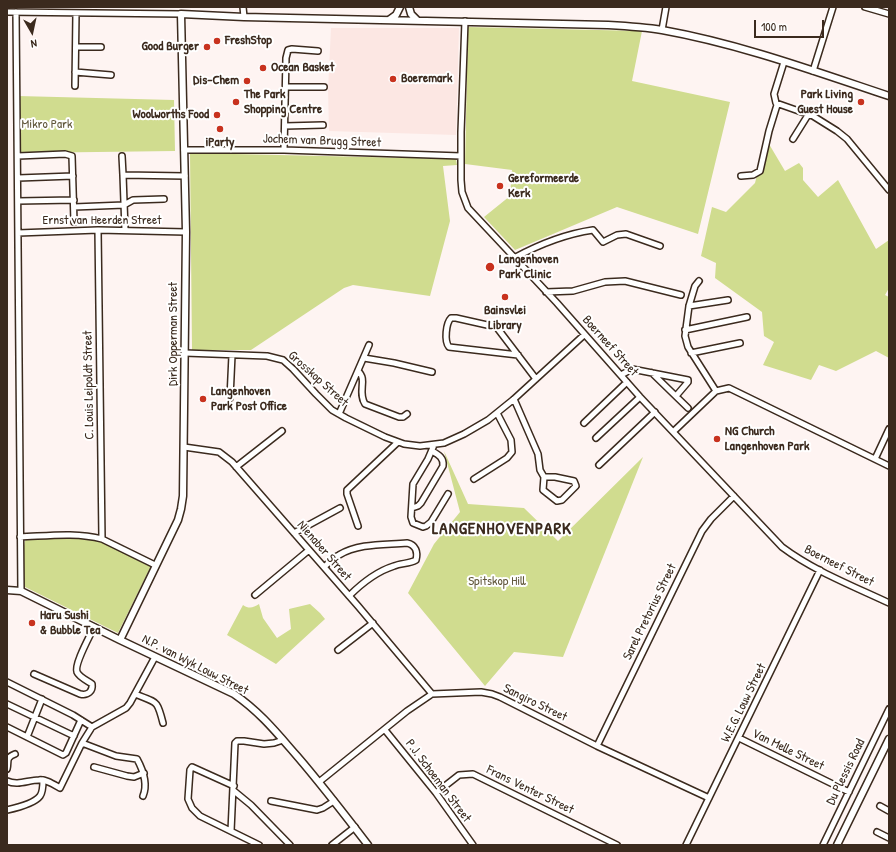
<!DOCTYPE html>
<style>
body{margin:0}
#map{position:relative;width:896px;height:852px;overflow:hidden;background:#fef4f2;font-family:"Patrick Hand",sans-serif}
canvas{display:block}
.frame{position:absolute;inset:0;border:8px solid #3b2a1e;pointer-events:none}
.north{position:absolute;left:12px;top:12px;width:40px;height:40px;-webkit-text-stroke:3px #fff;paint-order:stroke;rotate:171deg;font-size:11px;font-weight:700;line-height:16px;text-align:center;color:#3b2a1e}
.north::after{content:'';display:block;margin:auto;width:14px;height:18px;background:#3b2a1e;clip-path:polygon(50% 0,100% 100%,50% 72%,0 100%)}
.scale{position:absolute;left:754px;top:20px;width:70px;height:18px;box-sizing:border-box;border:2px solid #3b2a1e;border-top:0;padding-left:5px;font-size:12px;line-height:14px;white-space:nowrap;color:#3b2a1e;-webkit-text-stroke:3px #fff;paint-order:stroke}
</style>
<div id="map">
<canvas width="896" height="852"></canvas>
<div class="frame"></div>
<div class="north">N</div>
<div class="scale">100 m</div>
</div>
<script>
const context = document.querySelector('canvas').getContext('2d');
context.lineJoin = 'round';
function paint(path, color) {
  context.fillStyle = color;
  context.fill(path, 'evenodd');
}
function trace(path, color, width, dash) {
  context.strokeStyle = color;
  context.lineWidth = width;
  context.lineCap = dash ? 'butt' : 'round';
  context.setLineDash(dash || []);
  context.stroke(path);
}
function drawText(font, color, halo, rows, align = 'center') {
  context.font = font + ' "Patrick Hand",sans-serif';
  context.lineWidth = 4;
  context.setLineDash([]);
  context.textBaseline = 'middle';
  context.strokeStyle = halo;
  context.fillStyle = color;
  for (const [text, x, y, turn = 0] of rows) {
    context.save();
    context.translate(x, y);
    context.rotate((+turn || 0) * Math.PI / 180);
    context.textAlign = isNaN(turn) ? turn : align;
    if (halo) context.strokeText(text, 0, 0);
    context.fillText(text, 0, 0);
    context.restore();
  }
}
paint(new Path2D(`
 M331 28H459L456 135 329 131 328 90Z`), '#fce7e3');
paint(new Path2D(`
 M468 27 642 31 632 81 730 102 698 234 617 207 515 250 484 217 510 196 512 170 465 164Z
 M18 96 174 100 175 151 19 153Z
 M766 139 785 171 799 163 803 168V180L818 197 838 180 876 249 889 240V288L885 295 889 297V358L876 351 836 371 819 365 811 380 763 365 774 342 764 336 762 312 715 278 716 263 701 256 712 207 726 212 755 183Z
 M190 153 456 159 457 165 443 166 450 221 430 296 353 285 344 288 251 350H192Z
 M444 451 468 504 524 508 558 541 643 457 563 657 514 652 485 686 408 593 434 544 460 512Z
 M27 539H90L100 541 151 566 118 633 23 586 24 546 25 541Z
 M259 604 263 618 277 638 291 629 289 609 310 604 320 613 325 619 276 664 227 635 243 605C249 609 253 608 259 604Z`), '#d0dc8f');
const minor = new Path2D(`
 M243 7 244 17
 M865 7 889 14
 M7 12 181 14
 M16 12 21 591
 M465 21 461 132V180L462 192 468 208 557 303 640 397 782 547C814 571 853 586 889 603
 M662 30 666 7
 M76 47H101
 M784 62 774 94 776 103 813 116 837 131 847 139 889 190
 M813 71 833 7
 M75 72 111 75
 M75 86 76 13
 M286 87H324
 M285 126 323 125
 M793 139 808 115
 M184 150H284L461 156
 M284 150 286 58 288 50 292 49 318 51
 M18 156 65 154 72 156 74 222
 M122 156 123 175 185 176
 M123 175 125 230
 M741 176 753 175 760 171 769 131 777 105
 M18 178 73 176
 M18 201 74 200
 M74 207 124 205 133 200 164 199
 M98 230 102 539
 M18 233 98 230 186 232
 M514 258C538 245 565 234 593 230L603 242 617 235 626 234 660 246
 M699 281 695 286 689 306 685 336 688 347 716 391
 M546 292 573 291 605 282 625 281 681 295
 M689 306 728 300
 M685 330 747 317
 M185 353 267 356 283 360 293 369 316 394 332 410 346 418 385 437 404 444 420 446 444 443 464 434 488 420 514 399 584 335
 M691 353 740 343
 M518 355 449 347C444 341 446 323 451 318H456L496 327 498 329 536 379
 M364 358 394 363 432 372
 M358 371C368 380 357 391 365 404L399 417H403L407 414
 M652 373 688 408
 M621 375 632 369 688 380V382L676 396
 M230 398 232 355
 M514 399 538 454 540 470 544 477 543 490 557 501 562 500 576 486 574 481 555 477H544
 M339 414 369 345
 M584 423 627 382
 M674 431 716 391 729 388 889 466
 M596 438 640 397
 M434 445 428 459 413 484 411 517 413 523 423 527 426 526 431 522 448 494
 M184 447 219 452 232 462 358 606 432 694
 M875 459 889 429
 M599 465 655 412
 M236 467 282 431
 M474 479 507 458 512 452 511 440 497 413
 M412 508 418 506 421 503 443 466C444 458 439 455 432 451
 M358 526 347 494V490L398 442
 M294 533 340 508
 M20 537C47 536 76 532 102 539L155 565
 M324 567C329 563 333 558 339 555 359 543 385 545 407 543 416 545 418 552 416 560 409 564 401 563 394 566 378 571 361 584 349 596
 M255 595 309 550
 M338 650 373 623
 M34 674 80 694C88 696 93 691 92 684 88 681 79 677 77 672 74 664 90 636 94 627
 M7 682 73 715 92 727
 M135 694C157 703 157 699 163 723
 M7 704 74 736
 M7 727 63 755 66 753 81 720
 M385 730 436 793 473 845
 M27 737 42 699
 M739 738 849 792
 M82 743 116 756 137 759C143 770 148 784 143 796
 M597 746 702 531 711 519 734 496
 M94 767 127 776 134 777 144 773
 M7 769C9 761 5 758 15 754
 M7 781C18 786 28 780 39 780 46 779 53 784 60 788L82 743 92 727 126 708 130 703 155 657
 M319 782 407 711 432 694 481 692 492 694 500 697 597 746 709 798
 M234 786 192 767 190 770 188 799 192 808 200 816 259 845
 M234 791 251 805 290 845
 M436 793 459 775 473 774 617 845
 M271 801 317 810 323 808 334 801
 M880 806 889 811
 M7 810C16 808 34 804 40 796 43 792 43 785 43 780
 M231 831 235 743 237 741H244L264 744 274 743 283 740
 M877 832 889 838
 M332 845 355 827
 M686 845 820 570
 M823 845 889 709`);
const tertiary = new Path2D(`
 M409 7 411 14 417 20
 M389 20 396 15 400 7
 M7 590 21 591 120 640 234 694C260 712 276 732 297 756 322 785 345 815 368 845
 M120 640 178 520 181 509 183 496 186 232 181 14 244 17 608 25C626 26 644 27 662 30 740 44 814 71 889 96
 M837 845 889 739`);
trace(minor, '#3b2a1e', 8);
trace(tertiary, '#3b2a1e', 9);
trace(minor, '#fff', 5);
trace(tertiary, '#fff', 6);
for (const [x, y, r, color] of [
 [217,41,4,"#c8321e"],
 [207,47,4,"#c8321e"],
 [263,68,4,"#c8321e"],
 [393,79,4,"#c8321e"],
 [247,81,4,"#c8321e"],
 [236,102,4,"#c8321e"],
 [861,102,4,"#c8321e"],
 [217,115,4,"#c8321e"],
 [220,129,4,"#c8321e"],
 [500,186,4,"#c8321e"],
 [490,267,5,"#c8321e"],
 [505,297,4,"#c8321e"],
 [203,399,4,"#c8321e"],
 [717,439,4,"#c8321e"],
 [32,623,4,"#c8321e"]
]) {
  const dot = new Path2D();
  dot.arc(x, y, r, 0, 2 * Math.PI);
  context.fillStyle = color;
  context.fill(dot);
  trace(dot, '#fff', 1.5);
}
drawText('bold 13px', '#3b2a1e', '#fff', [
 ["FreshStop",225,41],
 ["Good Burger",199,47,"right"],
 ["Ocean Basket",271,68],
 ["Boeremark",401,79],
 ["Dis-Chem",239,81,"right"],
 ["The Park",244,95],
 ["Shopping Centre",244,110],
 ["Park Living",853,95,"right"],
 ["Guest House",853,110,"right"],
 ["Woolworths Food",209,115,"right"],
 ["iParty",220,143,"center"],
 ["Gereformeerde",508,179],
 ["Kerk",508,194],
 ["Langenhoven",499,260],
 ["Park Clinic",499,275],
 ["Bainsvlei",505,311,"center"],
 ["Library",505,326,"center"],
 ["Langenhoven",211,392],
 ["Park Post Office",211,407],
 ["NG Church",725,432],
 ["Langenhoven Park",725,447],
 ["Haru Sushi",40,616],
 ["& Bubble Tea",40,631]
], 'left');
drawText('13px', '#60563a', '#fff', [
 ["Mikro Park",47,125],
 ["Spitskop Hill",497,582]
]);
drawText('13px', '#3b2a1e', '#fff', [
 ["Jochem van Brugg Street",322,141,2],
 ["Ernst van Heerden Street",102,221],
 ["Dirk Opperman Street",174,334,-90],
 ["Boerneef Street",610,346,48],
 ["Grosskop Street",318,379,42],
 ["C. Louis Leipoldt Street",89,385,-91],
 ["Nienaber Street",324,551,49],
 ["Boerneef Street",839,566,27],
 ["Sarel Pretorius Street",650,612,-64],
 ["N.P. van Wyk Louw Street",195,665,27],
 ["Sangiro Street",535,703,26],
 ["W.E.G. Louw Street",744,703,-64],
 ["Van Melle Street",788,750,26],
 ["Du Plessis Road",846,772,-64],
 ["P.J. Schoeman Street",438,781,53],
 ["Frans Venter Street",530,790,26]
]);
context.letterSpacing = '1px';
drawText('bold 17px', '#3b2a1e', '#fff', [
 ["LANGENHOVENPARK",502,529]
]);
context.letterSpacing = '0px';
</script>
